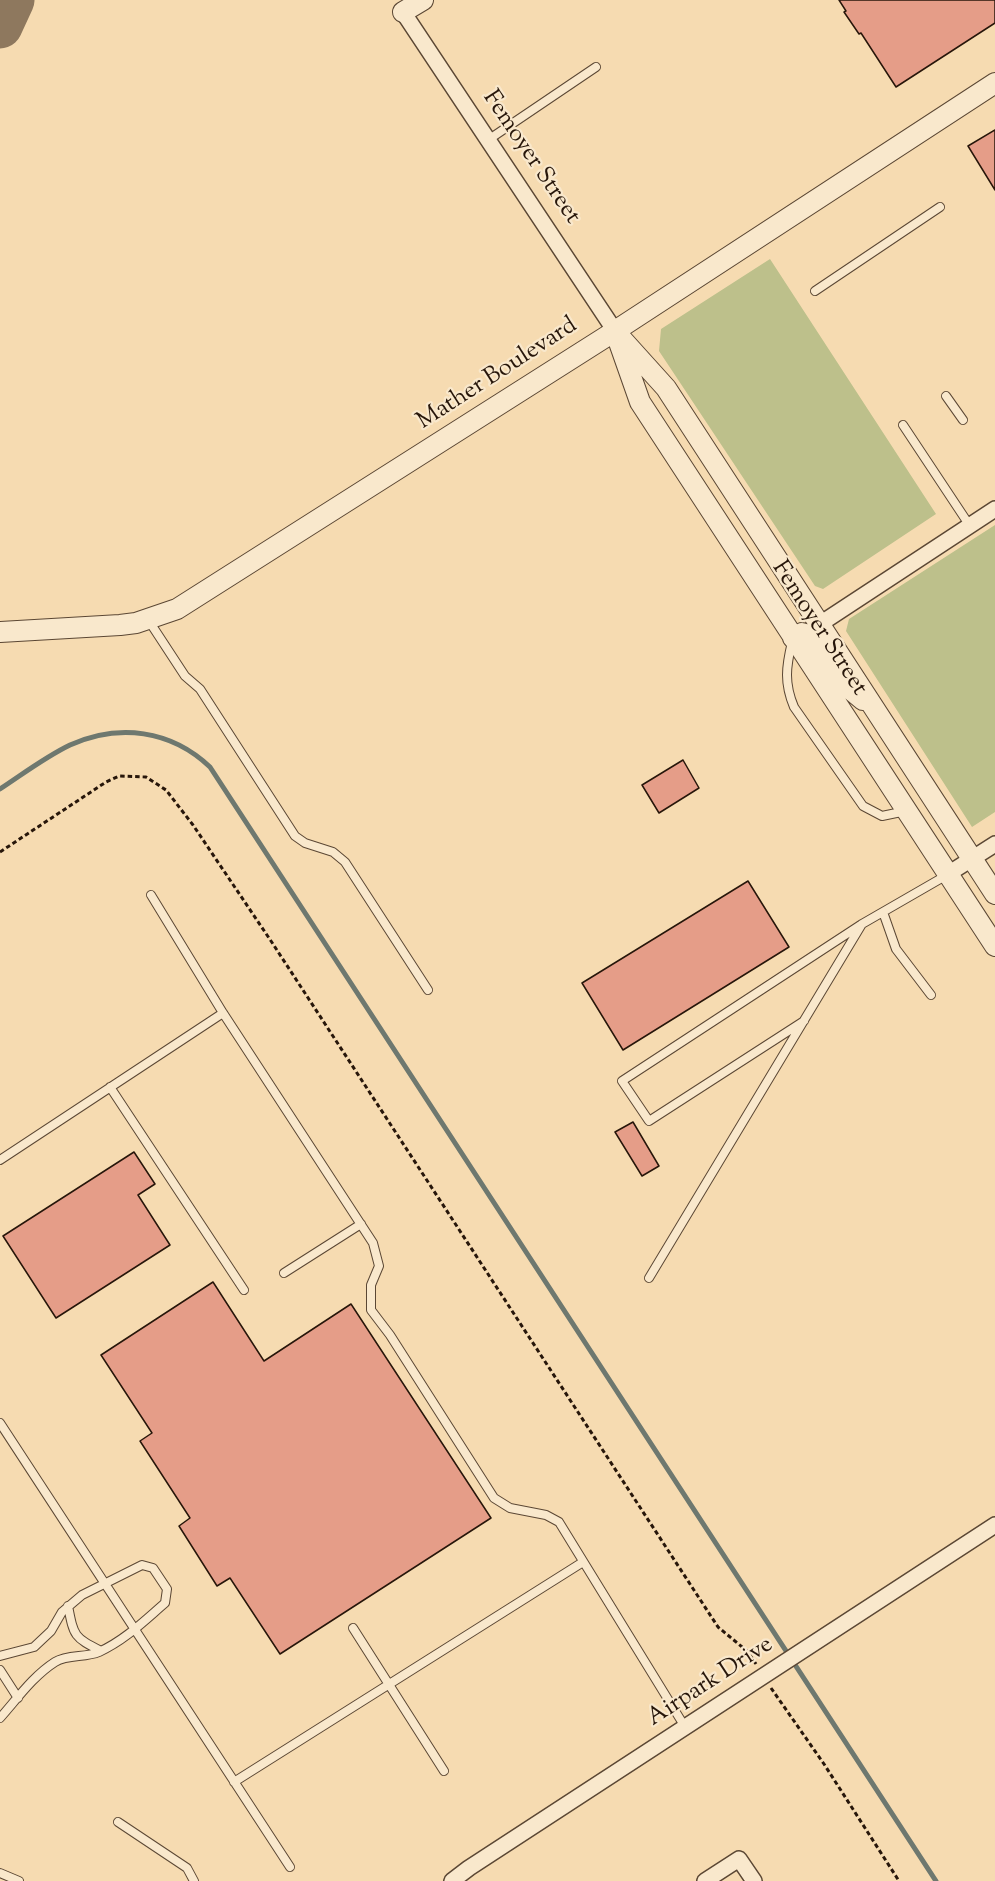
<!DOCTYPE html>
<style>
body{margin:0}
canvas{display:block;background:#f6dbb1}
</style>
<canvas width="995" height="1881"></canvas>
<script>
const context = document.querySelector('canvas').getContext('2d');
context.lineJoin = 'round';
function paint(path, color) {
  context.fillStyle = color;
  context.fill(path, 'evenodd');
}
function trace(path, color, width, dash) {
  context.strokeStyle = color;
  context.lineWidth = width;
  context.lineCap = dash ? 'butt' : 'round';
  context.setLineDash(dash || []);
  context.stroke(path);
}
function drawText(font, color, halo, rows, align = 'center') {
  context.font = font + ' "Sorts Mill Goudy",serif';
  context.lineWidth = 4.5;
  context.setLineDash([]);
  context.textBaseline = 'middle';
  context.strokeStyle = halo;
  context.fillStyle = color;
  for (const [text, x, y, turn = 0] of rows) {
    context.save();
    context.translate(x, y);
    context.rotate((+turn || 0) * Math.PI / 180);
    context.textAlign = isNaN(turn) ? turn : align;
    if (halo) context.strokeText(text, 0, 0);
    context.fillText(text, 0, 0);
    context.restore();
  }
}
paint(new Path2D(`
 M770 259 936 514 823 589 815 586 659 351 661 329Z
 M995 525V812L972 827 846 631 849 619Z`), '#bdc08b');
trace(new Path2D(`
 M0 789C23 774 45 757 70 745 119 723 171 730 210 767L936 1881`), '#6e786f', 5);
trace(new Path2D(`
 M0 26 12 0`), '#8e785e', 45);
const building = new Path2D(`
 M839 0H995V23L896 87 861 33 859 34 844 12 846 11Z
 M995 130V190L968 146Z
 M683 760 699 788 659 813 642 785Z
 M748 881 789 947 623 1050 582 983Z
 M633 1122 659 1166 642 1176 615 1132Z
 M134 1152 155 1184 138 1195 170 1245 56 1318 3 1236Z
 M213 1282 264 1361 351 1304 491 1518 280 1654 230 1578 217 1586 179 1526 190 1518 140 1441 152 1433 101 1355Z`);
paint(building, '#e59d88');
trace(building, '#27160a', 1.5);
const service = new Path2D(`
 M488 140 596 67
 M815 291 940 207
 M946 396 963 420
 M903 425 970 526
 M149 621 185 676 200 689 295 836 305 843 333 852 345 862 428 990
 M792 642C786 667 784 683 794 707L863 806 882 816 906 811
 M151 895 223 1013 373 1243 379 1266 371 1285V1310L390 1335 494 1498 510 1508 546 1515 559 1522 685 1727
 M883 912 896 949 931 995
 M804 1021 649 1121 622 1081 862 924
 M110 1087 244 1290
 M0 1160 223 1013
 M284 1273 361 1224
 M649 1278 862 924 947 875
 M0 1423 290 1867
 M68 1606C74 1637 74 1637 101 1651
 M353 1628 444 1771
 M0 1656 34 1647 51 1631 62 1612 82 1595 142 1565 153 1568 167 1589 165 1603C144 1621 125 1640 99 1652 85 1658 68 1654 55 1662 33 1676 17 1699 0 1718
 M0 1670 18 1698
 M234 1782 583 1562
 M118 1822 187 1868 194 1881
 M0 1873 19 1881`);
const minor = new Path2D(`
 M403 12 615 331
 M820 624 995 509
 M948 874 995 844
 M452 1881 469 1868 995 1525
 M705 1881 739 1859 754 1881`);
const tertiary = new Path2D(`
 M403 12 423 0
 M615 331 640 402 995 946
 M620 337 666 388 995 894
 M0 632 120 625 136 623 177 609 615 331 995 83
 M793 638 802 633 809 635 839 680 863 700`);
trace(service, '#5b4734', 10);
trace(minor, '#5b4734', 18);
trace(tertiary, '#5b4734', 22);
trace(new Path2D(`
 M0 852 106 782 119 776 146 777 166 790 193 825 271 941 718 1627 747 1651 756 1664
 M771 1688 824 1764 899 1881`), '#27160a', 3, [4.5, 3]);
trace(service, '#f9e8cc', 8);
trace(minor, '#f9e8cc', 15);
trace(tertiary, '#f9e8cc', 20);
drawText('24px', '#27160a', '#f9e8cc', [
 ["Femoyer Street",530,158,56],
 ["Mather Boulevard",498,375,-33],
 ["Femoyer Street",818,629,57],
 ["Airpark Drive",711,1683,-33]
]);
</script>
